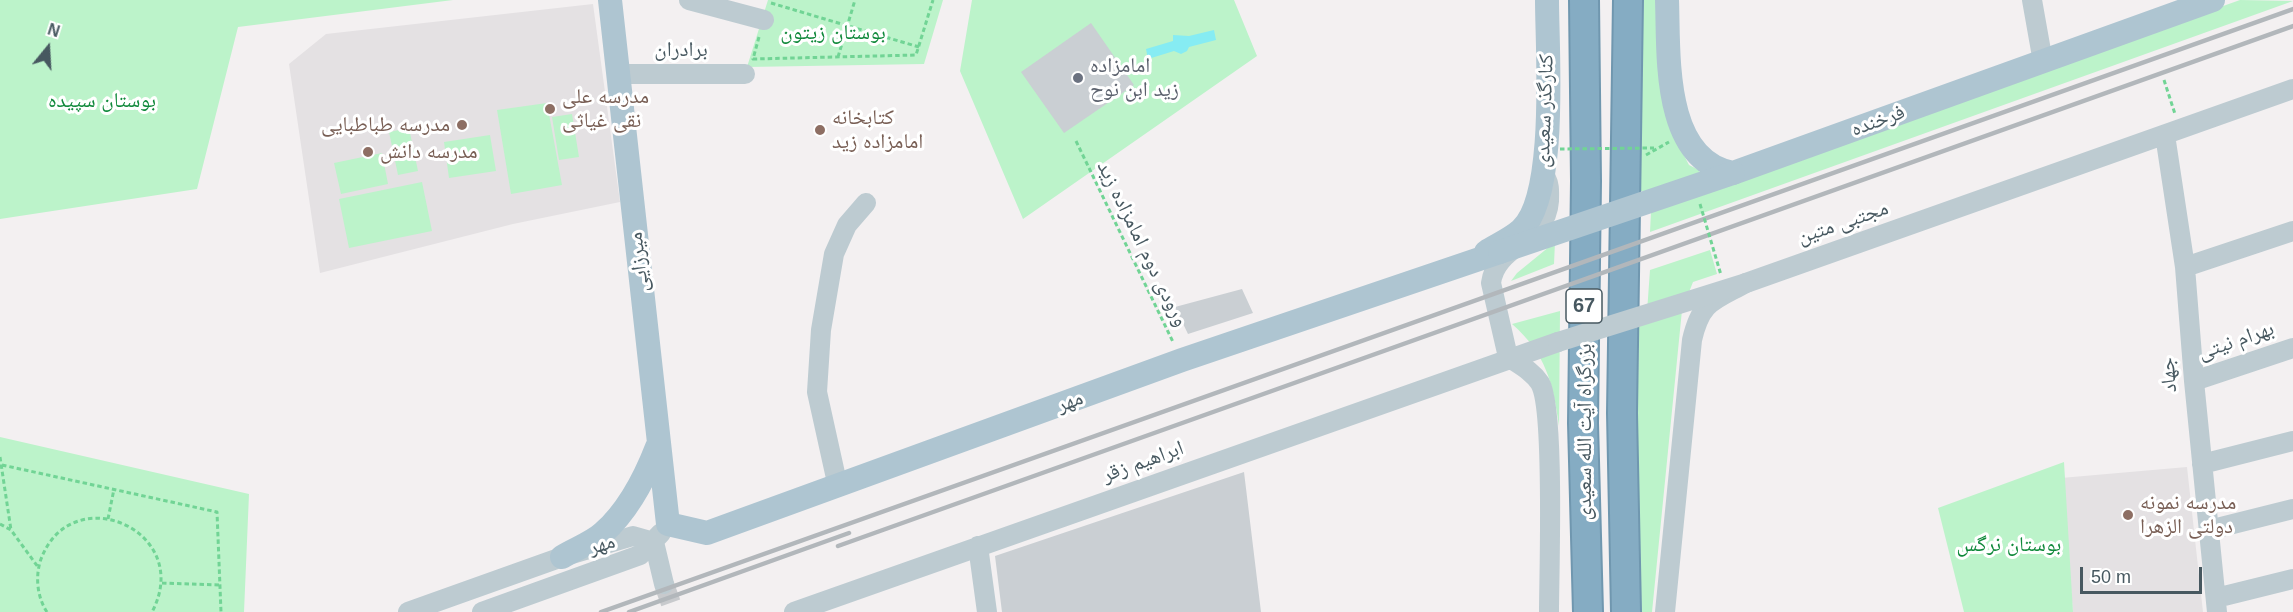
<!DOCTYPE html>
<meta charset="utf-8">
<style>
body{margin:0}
#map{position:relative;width:2293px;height:612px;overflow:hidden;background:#f3f0f1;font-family:Helvetica,sans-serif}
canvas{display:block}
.north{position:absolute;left:18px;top:18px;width:60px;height:60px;-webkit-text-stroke:4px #fff;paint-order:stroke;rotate:18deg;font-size:16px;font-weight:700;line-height:24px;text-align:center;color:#475860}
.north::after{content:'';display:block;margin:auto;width:21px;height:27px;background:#475860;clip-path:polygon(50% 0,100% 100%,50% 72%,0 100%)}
.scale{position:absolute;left:2080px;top:567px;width:122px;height:27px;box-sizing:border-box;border:3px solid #475860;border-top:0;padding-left:8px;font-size:18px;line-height:21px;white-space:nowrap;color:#475860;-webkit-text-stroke:4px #fff;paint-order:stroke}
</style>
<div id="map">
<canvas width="2293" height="612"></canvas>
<div class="north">N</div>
<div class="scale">50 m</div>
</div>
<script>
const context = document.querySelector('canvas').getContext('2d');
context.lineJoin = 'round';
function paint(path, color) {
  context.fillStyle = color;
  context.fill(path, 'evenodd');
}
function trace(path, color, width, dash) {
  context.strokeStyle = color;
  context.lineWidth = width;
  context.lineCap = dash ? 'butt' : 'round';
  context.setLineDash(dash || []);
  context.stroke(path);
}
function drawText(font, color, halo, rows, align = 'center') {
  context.font = font + ' Helvetica,"Noto Naskh Arabic",sans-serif';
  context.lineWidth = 6;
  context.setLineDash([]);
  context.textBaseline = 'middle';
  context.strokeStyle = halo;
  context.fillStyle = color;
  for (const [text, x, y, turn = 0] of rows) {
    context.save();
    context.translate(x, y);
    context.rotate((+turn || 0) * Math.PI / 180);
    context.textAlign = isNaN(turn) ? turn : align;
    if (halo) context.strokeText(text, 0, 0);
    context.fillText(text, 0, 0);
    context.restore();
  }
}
paint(new Path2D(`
 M593 4 620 202 513 224 320 273 289 64 326 34Z
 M2187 467 2203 612H2073L2061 478Z`), '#e4e1e3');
paint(new Path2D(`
 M0 0H453L238 27 197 189 0 219Z
 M768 0H943L924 64 747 67Z
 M972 0H1234L1257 56 1023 219 960 71Z
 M1637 0H1656L1674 136 1689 165 1699 170 1702 192 2240 0 2293 1 1650 232 1652 191H1641Z
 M547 103 562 185 511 194 497 110Z
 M572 114 579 157 559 160 552 117Z
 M409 128 418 171 398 175 389 132Z
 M490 135 496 171 449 178 444 142Z
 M382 153 388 184 341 194 334 163Z
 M422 182 432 231 349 248 339 199Z
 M1555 242 1554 264 1511 281 1517 273Z
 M1710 250 1717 274 1693 282 1682 310 1652 612H1640L1637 455 1639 313 1647 312 1650 270Z
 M1560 311 1559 426C1553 383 1546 354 1512 324Z
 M0 437 249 494 244 612H0Z
 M2064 462 2073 612H1964L1938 508Z`), '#bcf3ca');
paint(new Path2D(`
 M1214 30 1216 40 1189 47 1187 51 1181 54 1174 51 1148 59 1146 49 1173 41V35L1189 36Z`), '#86ecf3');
paint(new Path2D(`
 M1091 23 1134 85 1064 133 1021 72Z
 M1242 289 1253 313 1188 334 1175 307Z
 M1244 472 1261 612H1002L995 556Z`), '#cacfd3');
trace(new Path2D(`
 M664 584 674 612`), '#c8cacd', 20, [20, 10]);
const highway = new Path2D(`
 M1584 0 1586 181 1583 423 1588 612
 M1626 612 1622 413 1628 0`);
trace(highway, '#7097af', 32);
trace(new Path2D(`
 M771 3 919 47
 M759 37 753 59 916 55 933 0
 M838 57 855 0
 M2164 80 2175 114
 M1076 141 1173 342
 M1646 155 1669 142
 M0 457 11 530
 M2 465 217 512 221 612
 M108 519 114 489
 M0 524 11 530 38 567
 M162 583 220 585
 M47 612C37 597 35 576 41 559 72 477 195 531 152 612`), '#71d495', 3, [4.5, 3]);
trace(new Path2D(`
 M689 0 764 20
 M2032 0 2043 62
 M618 74H745
 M2165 135 2185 267 2194 381 2217 612
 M1546 178C1550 186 1549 192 1549 201 1546 244 1496 244 1491 283L1508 357C1520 365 1532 371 1540 383 1555 408 1549 573 1549 612
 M2185 267 2293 231
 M2194 381 2293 348
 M2202 464 2293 441
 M838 487 817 392 821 330 834 254 847 225 866 203
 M2209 530 2293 509
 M654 542 664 584
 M978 546 987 612
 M2216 598 2293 579
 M408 612 562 557 633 536 654 542
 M482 612 640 555 661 533
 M794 612 1558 342
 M1665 612 1692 340C1701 301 1713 301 1746 283L2293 89`), '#bdcbd1', 20);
trace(new Path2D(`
 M610 0 668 524 707 533 1182 360 1500 252
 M1667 0C1669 55 1662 160 1733 173L2213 0
 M1486 252C1497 245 1511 239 1521 230 1558 196 1547 50 1547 0
 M562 557C575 549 592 543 603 533 629 510 645 478 657 447`), '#aec5d1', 24);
trace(highway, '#85acc3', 28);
trace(new Path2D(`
 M838 546 2293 26
 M601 612 2293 9
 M629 612 849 533`), '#b2b7bb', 4.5);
trace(new Path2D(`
 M1560 149 1654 148
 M1700 204 1721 275`), '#71d495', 3, [4.5, 3]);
trace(new Path2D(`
 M1558 342 1746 283`), '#bdcbd1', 20);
trace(new Path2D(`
 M1500 252 1733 173`), '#aec5d1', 24);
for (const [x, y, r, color] of [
 [1078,78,6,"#6b7280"],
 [550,109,6,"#8d6e63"],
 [462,125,6,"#8d6e63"],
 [820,130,6,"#8d6e63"],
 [368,152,6,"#8d6e63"],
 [2128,515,6,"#8d6e63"]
]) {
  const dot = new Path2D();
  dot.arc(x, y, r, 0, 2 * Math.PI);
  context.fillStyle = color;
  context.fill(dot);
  trace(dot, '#fff', 2);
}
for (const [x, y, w] of [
 [1584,306,36]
]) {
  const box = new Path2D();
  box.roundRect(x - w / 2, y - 17, w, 34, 4.5);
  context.fillStyle = '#fff';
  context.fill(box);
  trace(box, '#475860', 1.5);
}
drawText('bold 20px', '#475860', null, [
 ["67",1584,306]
]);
drawText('21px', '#10893b', '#fff', [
 ["بوستان زیتون",833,33],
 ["بوستان سپیده",102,101],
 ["بوستان نرگس",2009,545]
]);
drawText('21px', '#475860', '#fff', [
 ["برادران",681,50],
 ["کنارگذر سعیدی",1545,111,-88],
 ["فرخنده",1878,121,-20],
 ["مجتبی متین",1843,223,-19],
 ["ورودی دوم امامزاده زید",1142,244,64],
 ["میرزایی",639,262,-96],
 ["بهرام نیتی",2236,341,-19],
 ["جهاد",2169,375,-95],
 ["مهر",1070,402,-20],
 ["بزرگراه آیت الله سعیدی",1585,432,-90],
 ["ابراهیم زقر",1143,462,-20],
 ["مهر",602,545,-16]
]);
drawText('21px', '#5b616d', '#fff', [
 ["امامزاده",1090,66],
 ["زید ابن نوح",1090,90]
], 'left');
drawText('21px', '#785e54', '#fff', [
 ["مدرسه علی",562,97],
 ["نقی غیاثی",562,121],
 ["کتابخانه",832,118],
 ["امامزاده زید",832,142],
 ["مدرسه طباطبایی",450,125,"right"],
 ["مدرسه دانش",380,152],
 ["مدرسه نمونه",2140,503],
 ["دولتی الزهرا",2140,527]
], 'left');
</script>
